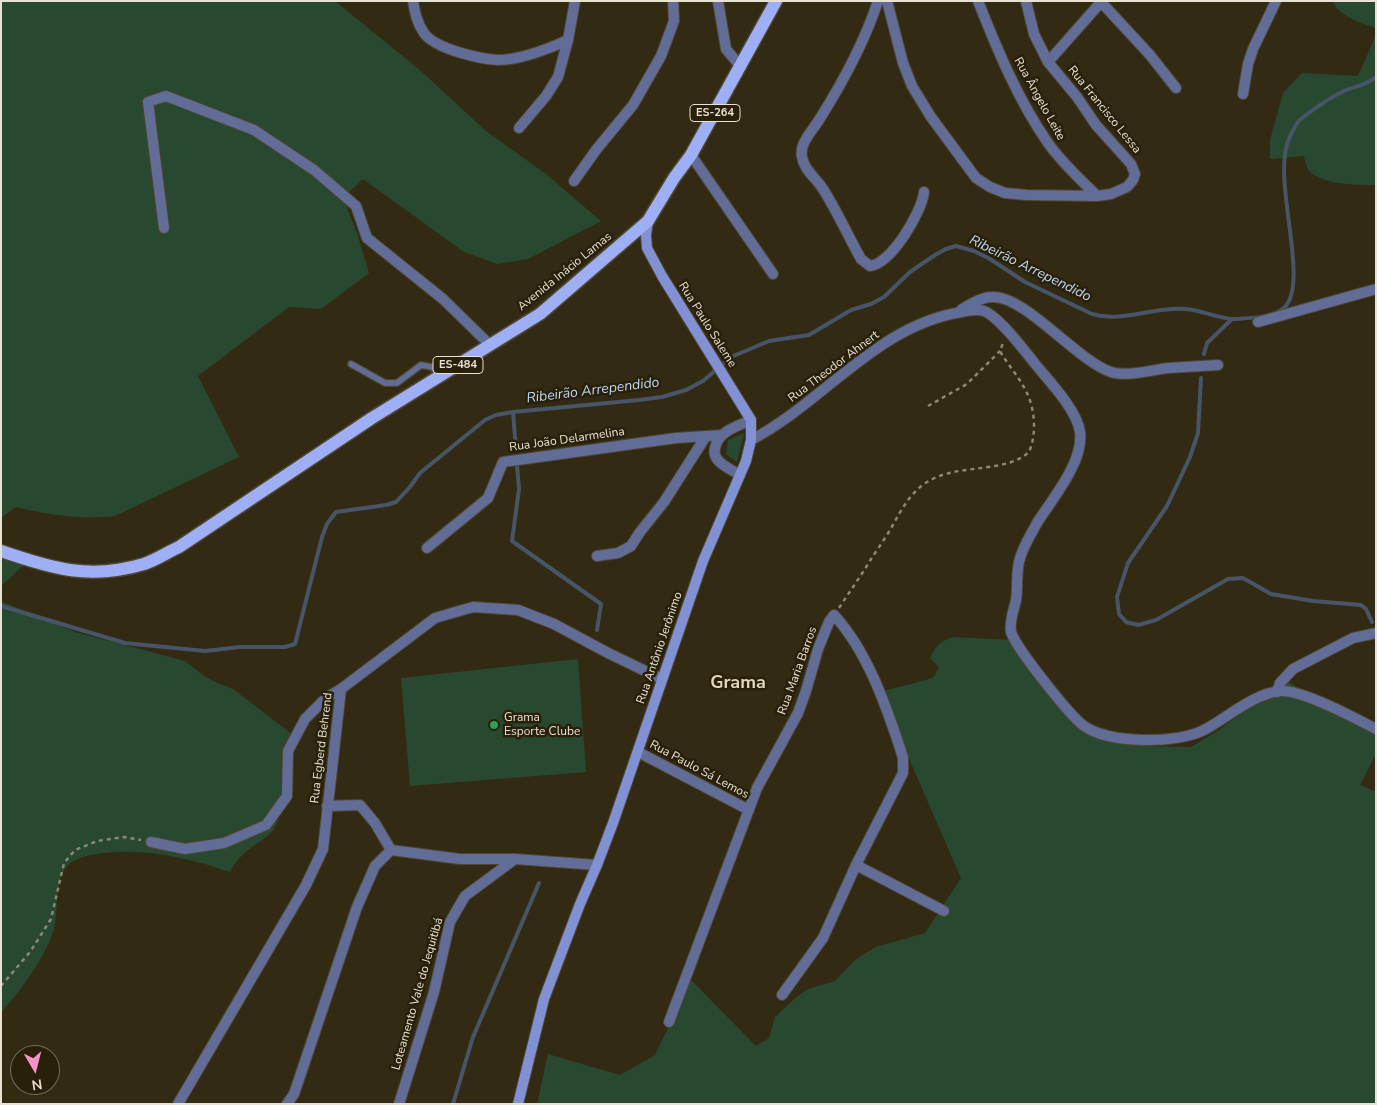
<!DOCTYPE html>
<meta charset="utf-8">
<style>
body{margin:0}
#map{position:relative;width:1377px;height:1105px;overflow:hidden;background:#332a14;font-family:"Nunito Sans",sans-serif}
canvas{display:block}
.frame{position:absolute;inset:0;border:2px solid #e8e2d5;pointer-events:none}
.north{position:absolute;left:10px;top:1045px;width:50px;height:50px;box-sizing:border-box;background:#29200a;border:1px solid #756e5b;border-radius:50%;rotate:172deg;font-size:14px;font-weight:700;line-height:20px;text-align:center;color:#e8e2d5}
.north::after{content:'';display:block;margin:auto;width:18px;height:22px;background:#f890cb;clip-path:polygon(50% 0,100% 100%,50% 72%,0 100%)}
</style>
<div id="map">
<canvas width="1377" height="1105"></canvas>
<div class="frame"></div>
<div class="north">N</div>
</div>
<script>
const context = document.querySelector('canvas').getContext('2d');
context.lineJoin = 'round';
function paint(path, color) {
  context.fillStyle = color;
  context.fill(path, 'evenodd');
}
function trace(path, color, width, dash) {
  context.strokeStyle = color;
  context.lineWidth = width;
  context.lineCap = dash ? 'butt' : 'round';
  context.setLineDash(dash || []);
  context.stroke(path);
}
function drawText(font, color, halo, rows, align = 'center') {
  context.font = font + ' "Nunito Sans",sans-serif';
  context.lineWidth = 5;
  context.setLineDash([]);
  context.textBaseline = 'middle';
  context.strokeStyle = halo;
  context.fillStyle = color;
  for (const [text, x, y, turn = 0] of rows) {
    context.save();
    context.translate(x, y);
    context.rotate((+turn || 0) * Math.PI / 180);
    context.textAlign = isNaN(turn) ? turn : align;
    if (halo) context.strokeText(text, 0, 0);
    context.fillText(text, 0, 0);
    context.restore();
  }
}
paint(new Path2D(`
 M1 1H335L421 71 486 131 546 174 601 221 528 259 497 264 464 252 363 179 343 198 357 233 369 273 321 309 289 307 198 376 239 457 115 516C81 520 50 515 16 507L1 518Z
 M1332 1H1376V28C1359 22 1341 17 1332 1Z
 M1376 35V185C1358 185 1317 185 1307 168 1305 164 1305 160 1304 156L1270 159V140L1283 93 1302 73 1358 76Z
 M744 433 737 462 726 454 728 440Z
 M1 558 24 565 1 586Z
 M1 601 75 632 185 661 204 676 215 682 233 689 292 734C289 757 285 811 274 829 271 834 264 838 259 842 247 850 236 859 230 872 186 857 138 846 91 855 82 857 70 860 65 869 54 887 59 913 53 932 45 957 19 994 1 1012Z
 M953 637 1012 640 1060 700 1093 736 1101 740 1149 746 1191 747 1216 732 1252 706 1285 680 1376 731V754L1360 785 1376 792V1104H537L548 1054 620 1075 655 1055 691 980 756 1046 769 1038 775 1017 795 998 808 989 835 981 853 962 862 955 876 947 925 933 961 878 880 692 933 678 939 667 930 658C935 646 941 641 953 637Z
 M578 659 586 772 410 786 401 678Z`), '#284930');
trace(new Path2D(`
 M1204 354 1207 343 1232 319
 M1201 378 1198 433 1190 457 1167 506 1128 563 1117 597 1119 614 1126 622 1138 625 1156 620 1228 579 1243 578 1271 594 1313 601 1361 605 1366 609 1372 622
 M513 412 516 450
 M517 465 519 489 512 541 601 604 597 630
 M1 606 125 643 205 651 240 647H285L295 644 322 537 327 524 336 512 386 505 396 502 410 487 420 473 485 420 496 415 513 412 639 400 662 397 686 390 703 381 731 357 769 341 809 335 851 310 871 304 884 297 910 272 935 255 946 249 956 246 974 251 990 259 1025 282 1092 314C1123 323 1154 306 1186 309 1202 310 1218 319 1234 319 1248 318 1274 318 1285 307 1310 280 1271 178 1289 139 1291 133 1295 127 1298 122 1303 116 1334 95 1342 92 1354 86 1366 86 1376 77
 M453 1104 473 1037 539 883`), '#465668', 4);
const service = new Path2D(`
 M351 364 385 383H397L421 365 432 367 441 375`);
const minor = new Path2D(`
 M413 1C415 13 417 23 424 33 435 49 480 59 498 60 521 60 548 49 568 40
 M718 1 726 49 741 67
 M878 1C864 44 843 82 819 120 812 131 799 144 802 157 804 170 816 178 823 189 837 211 848 236 861 259L870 266C891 264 922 212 924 192
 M887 1 903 63 912 86 931 117 976 178 990 187 1005 193 1027 195 1097 196 1111 194 1127 187 1133 180 1135 174 1131 164 1096 125 1077 97 1048 62 1034 34 1026 1
 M978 1C997 49 1018 100 1048 143 1062 163 1080 179 1097 196
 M1102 3 1150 55 1176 88
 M1048 62 1102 1
 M1243 94 1248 64 1253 49 1276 1
 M519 128 546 96 558 77 568 40 575 1
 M691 155 773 274
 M574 181 596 150 633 105 661 56 674 21 673 1
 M164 228 148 102 166 96 254 130 314 170 356 206 367 238 443 299 490 345
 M961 310C970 304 982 297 992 297 1025 295 1077 361 1111 372 1126 377 1152 370 1168 368 1185 367 1201 366 1218 365
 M1258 322 1376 289
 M751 440C824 402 877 325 962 312 970 310 981 308 988 313 1004 323 1024 350 1036 365 1050 382 1077 410 1080 432 1084 462 1052 499 1037 523 1030 536 1022 548 1019 562 1016 575 1018 588 1016 600 1014 610 1009 621 1011 632 1016 648 1070 716 1084 726 1109 744 1177 744 1204 730 1227 718 1254 693 1281 691 1303 690 1355 718 1376 729
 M740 475C732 470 722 466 717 459 714 455 714 452 715 448 718 431 738 426 751 420
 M427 548 488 498 503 462 676 438 722 435
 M597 556 618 553 631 546 640 532 664 502 706 436
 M1277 692 1280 683 1293 669 1353 638 1376 633
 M638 752 749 810
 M327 806 360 805 375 823 391 850 460 859H515L597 865
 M151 842 185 849 224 843 266 825 287 796 288 751 305 719 326 698 341 689 435 618 473 607 518 610 554 624 608 653 662 679
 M856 865 944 911
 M669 1022 757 788 798 713 806 691 818 649 829 622 834 615C867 651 885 703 900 748L903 758V773L856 865 823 938 782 995
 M178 1104 306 885 323 849 341 689
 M287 1104 294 1094 357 907 375 866 391 850
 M399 1104 434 992 450 922 465 896 515 859`);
const secondary = new Path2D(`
 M518 1104 544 999 580 904 597 865 613 823 703 561 746 461 751 440V420L662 276 647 248 646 235 648 221`);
const primary = new Path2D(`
 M1 551C53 569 90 580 144 564 156 560 168 552 179 547L372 418 540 314 648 221 674 178 691 155 776 1`);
trace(service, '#504733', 8);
trace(minor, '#504733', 12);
trace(secondary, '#504733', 12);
trace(primary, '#504733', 15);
trace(new Path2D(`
 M928 406 967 384 1000 351
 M839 608C850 591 861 576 871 559 877 550 884 540 890 530 902 509 912 487 937 477 965 465 1007 472 1029 452 1037 434 1035 408 1026 391 1019 377 1008 365 1000 351L1003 343
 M1 986 30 952 51 919 64 863 75 850 97 841 124 837 141 840`), '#8e8775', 2.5, [4, 4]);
trace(service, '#626d97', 5.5);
trace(minor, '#626d97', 10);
trace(secondary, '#8191d4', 10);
trace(primary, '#9eaff5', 12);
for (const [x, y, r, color] of [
 [494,725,5,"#2e9e5b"]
]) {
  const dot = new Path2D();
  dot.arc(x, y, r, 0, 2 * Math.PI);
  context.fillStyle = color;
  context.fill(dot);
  trace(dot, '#29200a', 2);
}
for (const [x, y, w] of [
 [715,113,50],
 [458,365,50]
]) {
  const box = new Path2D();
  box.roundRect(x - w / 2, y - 8.5, w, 17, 4);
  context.fillStyle = '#29200a';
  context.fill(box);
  trace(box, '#e8e2d5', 1);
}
drawText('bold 11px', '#e8e2d5', null, [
 ["ES-264",715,113],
 ["ES-484",458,365]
]);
drawText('12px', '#e8e2d5', '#29200a', [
 ["Rua Ângelo Leite",1039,99,61],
 ["Rua Francisco Lessa",1104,110,51],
 ["Avenida Inácio Lamas",565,272,-39],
 ["Rua Paulo Saleme",707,325,58],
 ["Rua Theodor Ahnert",834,367,-37],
 ["Rua João Delarmelina",567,440,-8],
 ["Rua Antônio Jerônimo",660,648,-71],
 ["Rua Maria Barros",798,671,-70],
 ["Rua Egberd Behrend",322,748,-83],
 ["Rua Paulo Sá Lemos",699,770,28],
 ["Loteamento Vale do Jequitibá",418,994,-74]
]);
drawText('12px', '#e8e2d5', '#29200a', [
 ["Grama",504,718],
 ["Esporte Clube",504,732]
], 'left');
drawText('italic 14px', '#bdd6f3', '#29200a', [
 ["Ribeirão Arrependido",1030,269,26],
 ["Ribeirão Arrependido",593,391,-7]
]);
drawText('bold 18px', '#e3d6bc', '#29200a', [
 ["Grama",738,684]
]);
</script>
